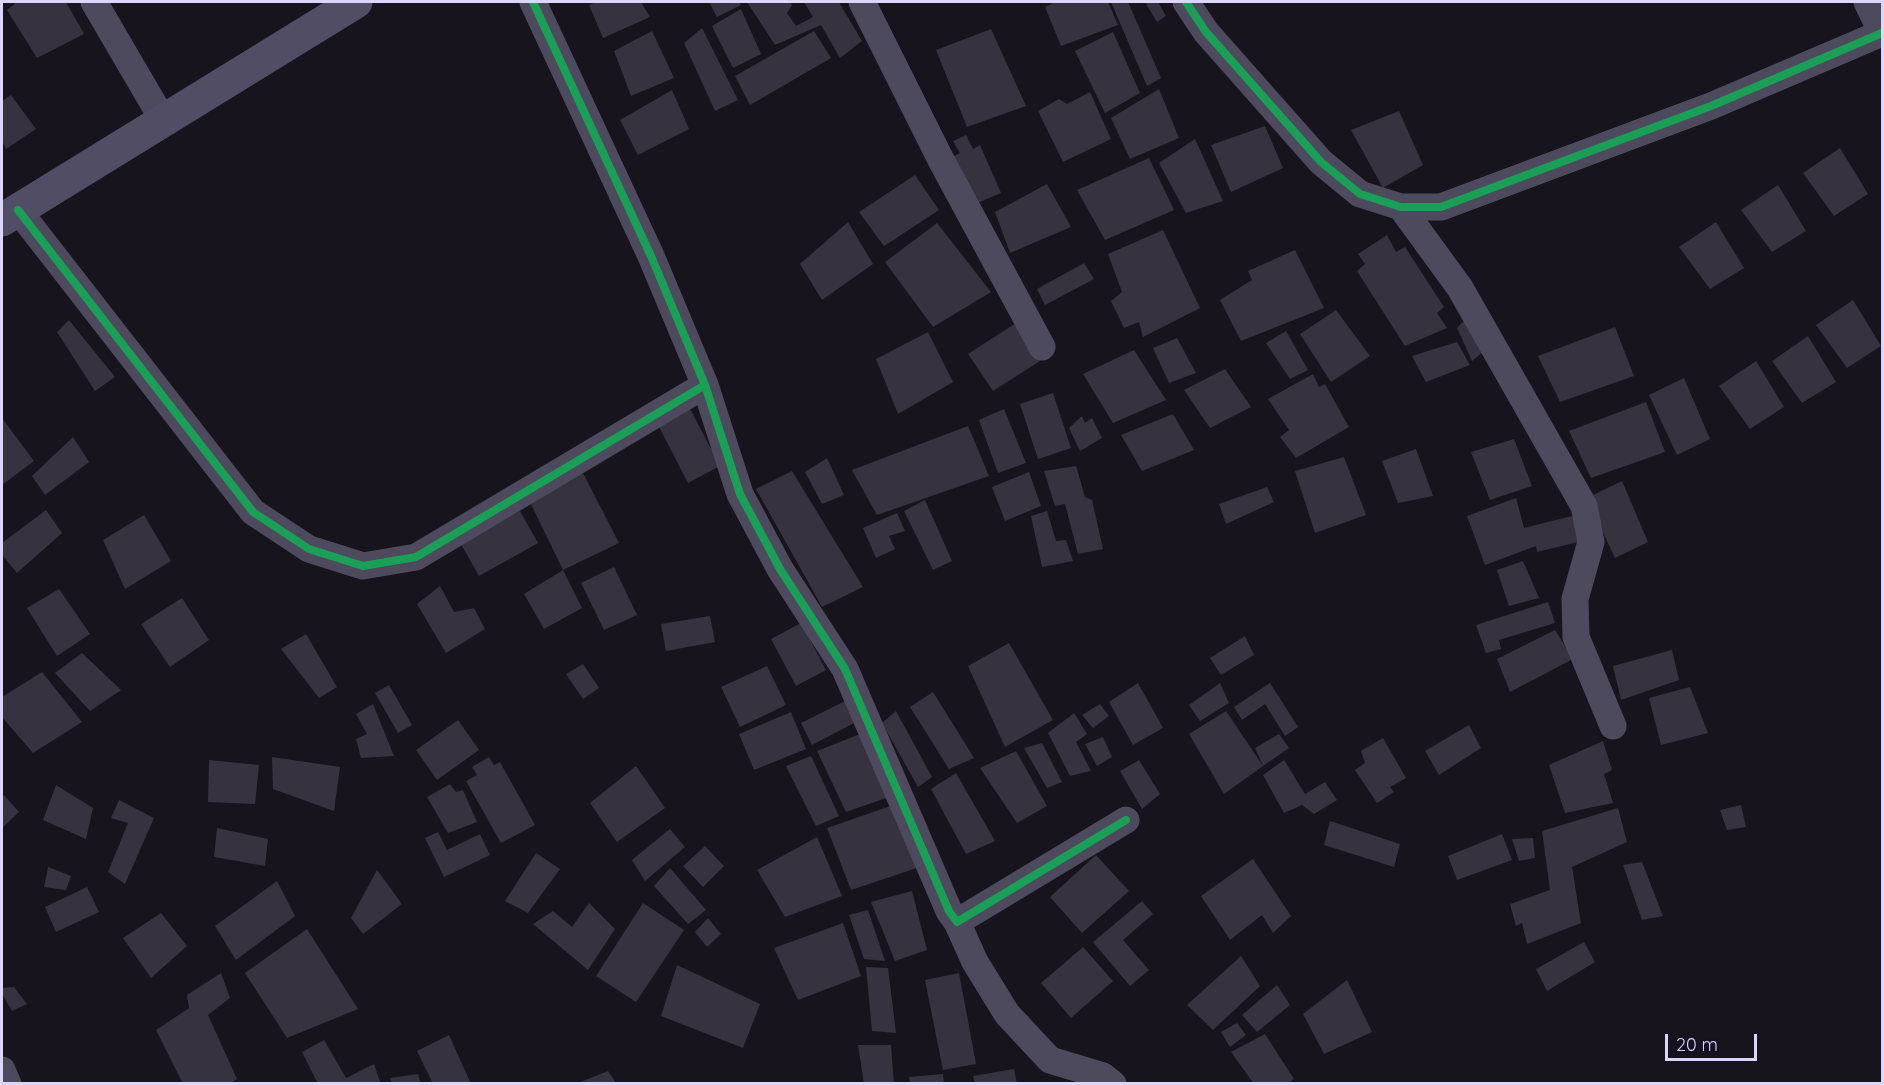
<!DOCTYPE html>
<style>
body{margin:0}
#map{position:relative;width:1884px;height:1085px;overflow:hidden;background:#17141e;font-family:Quicksand,sans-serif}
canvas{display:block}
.frame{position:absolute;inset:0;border:3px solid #dcd5fc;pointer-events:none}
.scale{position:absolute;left:1665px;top:1034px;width:92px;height:27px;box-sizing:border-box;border:3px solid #dcd5fc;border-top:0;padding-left:8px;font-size:18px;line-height:21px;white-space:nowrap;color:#dcd5fc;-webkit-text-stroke:4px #151022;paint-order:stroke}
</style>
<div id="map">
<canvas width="1884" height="1085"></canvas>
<div class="frame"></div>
<div class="scale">20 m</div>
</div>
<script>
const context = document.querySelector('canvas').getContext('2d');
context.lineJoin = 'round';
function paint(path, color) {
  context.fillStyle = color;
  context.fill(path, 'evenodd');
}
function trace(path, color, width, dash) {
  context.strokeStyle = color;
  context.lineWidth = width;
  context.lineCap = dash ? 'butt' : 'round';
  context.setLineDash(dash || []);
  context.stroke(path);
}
paint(new Path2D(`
 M17 2H66L84 34 37 58 7 10Z
 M596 2H641L650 17 603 38 589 5Z
 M709 2H739L741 5 717 17Z
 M747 2H790L792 5 787 13 796 26 813 17 804 2H839L862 41 840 58 821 25 775 45Z
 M1055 2H1108L1118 25 1061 46 1045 7Z
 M1111 2H1128L1161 78 1147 86Z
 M1145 2H1158L1166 16 1157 22Z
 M741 9 761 54 733 68 712 26Z
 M702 28 738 100 715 111 684 43Z
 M991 29 1026 106 967 127 936 50Z
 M652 31 674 78 631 96 614 51Z
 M814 31 831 58 750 105 735 76Z
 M1113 32 1140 93 1105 113 1075 51Z
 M1159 89 1179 138 1130 159 1111 118Z
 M672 90 689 129 638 155 620 120Z
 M1090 92 1111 139 1063 162 1038 111 1059 99 1067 104Z
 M11 95 36 129 6 149 2 141V101Z
 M1399 111 1423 165 1383 188 1351 130Z
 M1265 126 1283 168 1231 192 1211 145Z
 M966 135 973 149 980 145 1001 193 975 204 952 157 960 153 953 141Z
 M1195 139 1223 201 1186 213 1159 163Z
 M1840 148 1868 194 1834 216 1803 173Z
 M1149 158 1174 210 1105 240 1077 190Z
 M915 175 939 210 884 246 859 212Z
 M1047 184 1071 227 1010 253 995 212Z
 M1778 185 1806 231 1772 252 1741 210Z
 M848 222 873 264 822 300 800 264Z
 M1716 222 1744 268 1710 289 1679 247Z
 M937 223 991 292 933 327 885 262Z
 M1163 230 1200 308 1143 337 1139 322 1124 328 1111 301 1122 292 1108 254Z
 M1387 235 1396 252 1405 247 1444 307 1437 313 1447 328 1405 346 1357 271 1365 264 1358 254Z
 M1295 250 1324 308 1241 341 1220 300 1252 280 1248 271Z
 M1084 263 1094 279 1045 305 1037 289Z
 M1853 300 1881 346 1847 368 1816 325Z
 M1336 310 1370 356 1331 382 1300 334Z
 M69 320 115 377 95 391 57 332Z
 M1465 320 1483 352 1472 361 1457 328Z
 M1016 323 1040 361 993 391 968 354Z
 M1615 327 1634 376 1560 402 1538 356Z
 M1286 331 1308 370 1290 379 1266 343Z
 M928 332 953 382 898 414 876 359Z
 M1808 336 1836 382 1802 403 1772 361Z
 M1177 338 1196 373 1169 383 1153 348Z
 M1457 342 1470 365 1426 382 1412 356Z
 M1134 350 1166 400 1113 423 1083 374Z
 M1756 361 1784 407 1750 429 1719 386Z
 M1225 369 1251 407 1210 428 1184 390Z
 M1313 374 1319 387 1325 384 1349 427 1296 458 1280 437 1289 430 1268 399Z
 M1684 378 1710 439 1677 455 1649 395Z
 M1053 393 1071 448 1038 459 1020 404Z
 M1646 402 1665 452 1591 478 1569 431Z
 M688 405 720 466 688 483 656 421Z
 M1004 409 1026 463 998 473 979 420Z
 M1173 414 1194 450 1142 471 1121 435Z
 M1082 416 1085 423 1092 418 1102 438 1080 451 1069 428Z
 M2 418 34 461 2 485Z
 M968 426 989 476 877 515 852 470Z
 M73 437 89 462 45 495 32 476Z
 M1514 439 1532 486 1490 500 1471 452Z
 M1416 449 1433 496 1398 503 1382 461Z
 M1344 457 1366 515 1315 533 1295 471Z
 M827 458 844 495 822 504 805 472Z
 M1076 466 1085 497 1092 500 1103 549 1078 554 1065 504 1055 506 1044 471Z
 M792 471 863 587 822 607 756 489Z
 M1029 472 1041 506 1005 521 992 487Z
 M583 473 619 543 563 570 529 500Z
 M1622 481 1648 542 1615 558 1587 498Z
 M1267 487 1274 502 1226 524 1219 504Z
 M1516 498 1524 528 1572 516 1582 541 1537 552 1536 546 1485 565 1467 516Z
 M925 500 952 561 933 570 904 511Z
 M46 510 62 533 17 573 2 555V543Z
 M520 511 538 543 479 576 461 544Z
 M1047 511 1056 541 1066 540 1073 561 1042 567 1031 516Z
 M897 513 905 531 889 536 895 549 876 558 863 528Z
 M144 515 171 561 125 589 103 540Z
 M1523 561 1539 598 1509 606 1497 570Z
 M614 567 637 615 604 630 581 583Z
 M563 570 582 608 544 629 524 594Z
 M440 586 454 612 474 608 485 629 446 653 417 604Z
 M59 589 90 634 57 656 27 608Z
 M182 598 209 640 170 667 141 624Z
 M1548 602 1555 623 1499 640 1501 649 1486 653 1476 625Z
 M710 616 715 642 666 651 661 624Z
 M801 623 826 670 796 686 771 639Z
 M1555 630 1573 659 1510 692 1497 659Z
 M306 634 337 687 319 698 281 649Z
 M1245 636 1254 655 1221 675 1210 658Z
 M1009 643 1053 720 1005 747 968 666Z
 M1672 650 1679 680 1621 700 1613 666Z
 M82 653 121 690 90 711 55 673Z
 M583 664 599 688 583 699 566 674Z
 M767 666 786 705 740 727 721 687Z
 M42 672 82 722 33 753 2 717V697Z
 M1138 683 1163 728 1133 745 1109 702Z
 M1220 683 1229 703 1200 721 1189 705Z
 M1270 683 1298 727 1285 736 1265 704 1242 720 1234 707Z
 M389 685 412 725 398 733 375 693Z
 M1690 687 1708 733 1661 745 1649 698Z
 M933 692 974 758 949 769 910 707Z
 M845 701 856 722 812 745 801 723Z
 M373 704 394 756 361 758 356 739 367 734 356 714Z
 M1100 704 1109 716 1093 728 1082 715Z
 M896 711 932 777 918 787 882 723Z
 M1226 711 1263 766 1255 748 1279 734 1289 748 1263 766 1224 794 1189 734Z
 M791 712 806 749 754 770 739 734Z
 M1074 713 1087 734 1076 742 1091 771 1070 776 1048 733Z
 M458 720 479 750 437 780 416 750Z
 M1469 725 1481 748 1439 775 1425 751Z
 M860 734 889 797 846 812 817 751Z
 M1103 737 1112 757 1097 766 1085 744Z
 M1383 738 1406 778 1390 787 1394 792 1377 803 1355 770 1365 763 1361 751Z
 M1603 741 1612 770 1604 774 1613 803 1565 813 1549 765Z
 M1042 743 1062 782 1047 788 1024 748Z
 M1016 751 1047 806 1017 823 980 768Z
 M811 756 839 816 816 826 786 766Z
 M272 757 340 767 334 811 273 789Z
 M489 757 494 765 500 762 535 825 501 843 466 781 477 775 472 767Z
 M209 760 259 765 255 804 208 802Z
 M1139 760 1160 794 1142 809 1120 771Z
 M1284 760 1305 794 1325 782 1337 800 1314 814 1302 805 1284 813 1263 775Z
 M636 766 665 808 617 842 590 803Z
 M956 773 995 841 966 854 931 789Z
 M450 784 456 792 463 790 477 822 448 833 427 797Z
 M56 785 93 808 86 839 43 820Z
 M4 795 19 812 2 828V797Z
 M119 800 154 818 125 884 108 872 128 823 111 818Z
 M899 803 917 868 851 890 827 828Z
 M1741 805 1746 827 1727 830 1720 810Z
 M1618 808 1627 842 1572 867 1581 923 1527 944 1522 923 1516 926 1510 904 1550 890 1542 831Z
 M1330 821 1400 844 1394 867 1324 845Z
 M217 828 268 839 265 866 214 857Z
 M670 829 685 847 645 881 632 860Z
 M438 832 447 850 480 834 490 855 444 877 425 838Z
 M1502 834 1512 860 1457 880 1448 856Z
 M817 837 842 896 785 917 757 870Z
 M1533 838 1535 858 1519 861 1512 839Z
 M705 846 724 866 703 887 683 866Z
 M536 853 560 869 528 913 505 901Z
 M1096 855 1129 891 1082 933 1050 897Z
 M1253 859 1291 916 1273 933 1262 915 1230 940 1201 896Z
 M1642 862 1663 916 1642 920 1623 865Z
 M48 867 71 876 66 890 44 887Z
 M670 868 706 910 688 924 654 886Z
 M377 870 402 904 363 934 351 918Z
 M277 881 295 916 236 960 215 926Z
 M87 887 99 912 56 932 45 907Z
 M912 891 927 950 895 961 871 902Z
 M1142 901 1153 914 1123 940 1149 970 1130 986 1093 942Z
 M589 903 615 929 588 970 533 924 553 911 572 927Z
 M643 903 684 930 636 1002 596 976Z
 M868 910 885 961 864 959 849 915Z
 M161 913 187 946 151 978 123 938Z
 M708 918 721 934 707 947 695 932Z
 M843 923 861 976 798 1000 774 948Z
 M307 929 358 1009 287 1038 245 973Z
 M1584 942 1595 962 1547 991 1536 969Z
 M1083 947 1113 981 1071 1018 1041 983Z
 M1241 956 1260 986 1213 1030 1187 1005Z
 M677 965 760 1004 743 1048 661 1016Z
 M866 967 888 968 896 1033 872 1031Z
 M221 973 230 998 208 1015 237 1079 230 1084H183L156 1030 189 1008 187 995Z
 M959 973 976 1064 943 1070 925 980Z
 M1347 980 1372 1032 1324 1054 1303 1014Z
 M1277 985 1290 1005 1257 1032 1242 1015Z
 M14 987 27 1004 12 1011 2 994V988Z
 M1237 1023 1246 1035 1230 1047 1221 1032Z
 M1265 1034 1294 1079 1287 1084H1254L1231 1052Z
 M449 1035 471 1084H433L417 1051Z
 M324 1040 346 1078 374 1064 380 1082 375 1084H318L302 1052Z
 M858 1045H891L894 1084H864Z
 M1014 1069 1017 1084H975L973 1076Z
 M608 1071 616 1083H578Z
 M418 1074 421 1084H392L390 1078Z
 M943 1074 944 1084H910L909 1077Z`), '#363240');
trace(new Path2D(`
 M94 2 163 120
 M533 2 651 256 705 385 740 494 780 569 845 669 949 911 957 922 1126 820
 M862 2 941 160 1042 347
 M1186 2 1206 32 1321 162 1360 194 1401 207H1441L1711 106 1882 33
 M1867 2 1882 33
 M1401 207 1460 288 1584 506 1591 542 1575 599 1576 637 1613 726
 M18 210 253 512 309 549 363 566 416 557 705 385
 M957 922 975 962 1007 1014 1050 1060 1103 1076 1113 1084
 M2 1070 8 1084`), '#4d4a5e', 27);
trace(new Path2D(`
 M2 220 356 2`), '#514d64', 33);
trace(new Path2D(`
 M533 2 651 256 705 385 740 494 780 569 845 669 949 911 957 922 1126 820
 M1186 2 1206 32 1321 162 1360 194 1401 207H1441L1711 106 1882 33
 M18 210 253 512 309 549 363 566 416 557 705 385`), '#1a9f57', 8);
</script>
